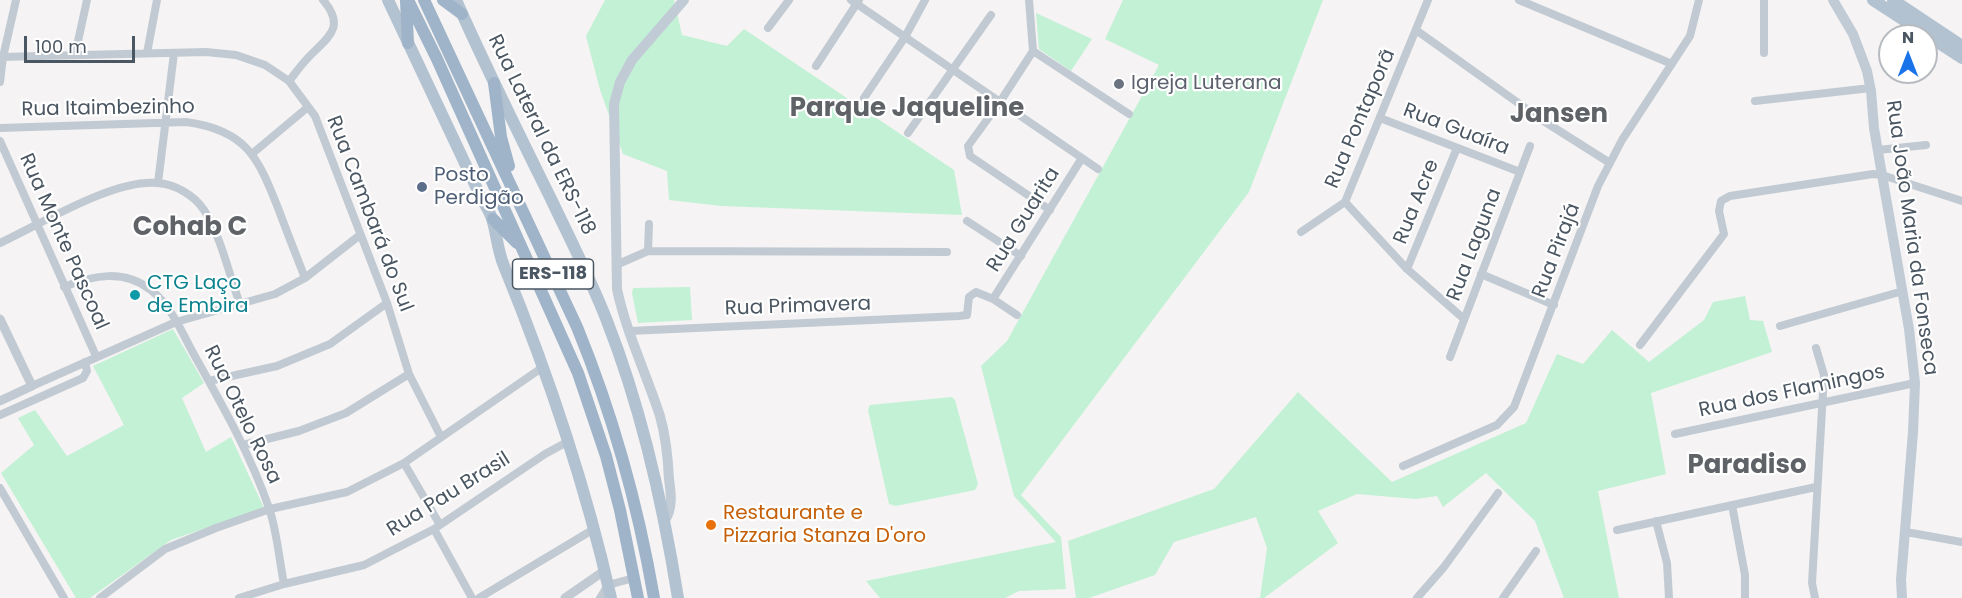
<!DOCTYPE html>
<meta charset="utf-8">
<style>
body{margin:0}
#map{position:relative;width:1962px;height:598px;overflow:hidden;background:#f5f3f3;font-family:Poppins,sans-serif}
canvas{display:block}
.north{position:absolute;left:1878px;top:24px;width:60px;height:60px;box-sizing:border-box;background:#fff;border:2px solid #b7bbc0;border-radius:50%;rotate:0deg;font-size:16px;font-weight:700;line-height:24px;text-align:center;color:#4a5661}
.north::after{content:'';display:block;margin:auto;width:21px;height:27px;background:#1a73e8;clip-path:polygon(50% 0,100% 100%,50% 72%,0 100%)}
.scale{position:absolute;left:24px;top:36px;width:111px;height:27px;box-sizing:border-box;border:3px solid #4a5661;border-top:0;padding-left:8px;font-size:18px;line-height:21px;white-space:nowrap;color:#4a5661;-webkit-text-stroke:4px #fff;paint-order:stroke}
</style>
<div id="map">
<canvas width="1962" height="598"></canvas>
<div class="north">N</div>
<div class="scale">100 m</div>
</div>
<script>
const context = document.querySelector('canvas').getContext('2d');
context.lineJoin = 'round';
function paint(path, color) {
  context.fillStyle = color;
  context.fill(path, 'evenodd');
}
function trace(path, color, width, dash) {
  context.strokeStyle = color;
  context.lineWidth = width;
  context.lineCap = dash ? 'butt' : 'round';
  context.setLineDash(dash || []);
  context.stroke(path);
}
function drawText(font, color, halo, rows, align = 'center') {
  context.font = font + ' Poppins,sans-serif';
  context.lineWidth = 4.5;
  context.setLineDash([]);
  context.textBaseline = 'middle';
  context.strokeStyle = halo;
  context.fillStyle = color;
  for (const [text, x, y, turn = 0] of rows) {
    context.save();
    context.translate(x, y);
    context.rotate((+turn || 0) * Math.PI / 180);
    context.textAlign = isNaN(turn) ? turn : align;
    if (halo) context.strokeText(text, 0, 0);
    context.fillText(text, 0, 0);
    context.restore();
  }
}
paint(new Path2D(`
 M605 0H674L682 35 727 46 744 29 954 170 962 215 721 206 669 200 667 171 623 154 600 90 586 36Z
 M1123 0H1323L1249 192 1021 495 1061 537 1066 589 1019 591 1005 598H880L866 581 1056 542 1014 496 981 366 1007 341 1159 65 1105 39Z
 M1036 13 1092 39 1071 71 1039 49Z
 M690 287 692 320 638 323 632 293 633 288Z
 M1745 296 1750 320 1763 321 1772 352 1651 393 1666 474 1598 491 1619 598H1564L1535 521 1486 473 1443 507 1437 496 1416 499 1357 494 1318 511 1338 543 1264 598H1260L1267 548 1256 517 1174 542 1155 575 1089 598H1076L1068 541 1214 489 1298 392 1392 482 1526 423 1557 354 1583 364 1612 330 1649 362 1704 320 1713 302Z
 M173 329 204 383 182 398 206 452 231 437 264 508 171 540 90 598H76L1 473 34 445 18 418 35 410 67 456 124 425 93 366Z
 M952 397 955 400 978 484 975 490 896 506 889 504 868 410 870 405Z`), '#c3f1d5');
trace(new Path2D(`
 M851 0 1098 169
 M1029 0 1033 51 1000 102 968 146 970 156 1050 210
 M1519 0 1672 64
 M1764 0V53
 M768 28 789 0
 M1416 30 1542 120 1610 163
 M1033 51 1129 114
 M147 53 157 0
 M75 55 87 0
 M0 57 206 52 236 55 265 65 289 81 315 116 387 303 409 374 441 437
 M816 66 859 0
 M289 81C295 74 300 66 307 59 325 39 348 29 323 0
 M0 82 3 57 16 0
 M864 98 905 37 925 0
 M1755 101 1871 88
 M1380 118 1520 172
 M0 128 186 122C246 130 258 157 278 208 287 232 296 255 305 278
 M908 133 991 15
 M0 141 96 356
 M1878 150 1926 145
 M253 153 308 107
 M158 183 174 53
 M1345 202 1407 269 1464 319
 M967 221 1021 256
 M1301 232 1345 202 1428 0
 M0 243C41 224 113 179 157 183 175 184 194 195 204 210 221 236 229 275 240 304
 M648 251 947 252
 M616 265 648 251 649 224
 M1407 269 1457 148
 M1481 274 1554 305
 M64 287C93 275 124 269 151 290 170 305 181 330 192 351 220 401 250 453 269 508 277 531 279 559 284 584
 M993 299 1082 158
 M1780 326 1903 291
 M630 331 959 316 967 315 969 297 976 292 993 299 1017 315
 M1640 345 1724 234 1719 211 1721 201 1730 196 1873 174 1882 175 1962 201
 M1450 357 1530 146
 M209 381 277 366 330 344 387 303
 M32 386 176 322 275 294 305 278 360 235
 M0 415 83 378 87 371 85 362
 M1675 434 1915 383
 M243 445 299 431 346 413 409 374
 M404 463 440 525
 M1403 466 1497 425 1514 407 1598 186 1622 140 1690 36 1699 0
 M0 488 64 598
 M1732 505 1745 575V598
 M1656 521 1667 563 1669 598
 M434 529 472 598
 M1617 530 1816 487
 M1906 532 1962 542
 M100 598 165 549 216 528 270 509 347 492 404 463 543 367
 M239 598 284 584 364 565 434 529 545 454 569 441
 M479 598 594 529
 M600 598 608 585 634 578
 M1417 598 1444 567 1498 493
 M1503 598 1536 551
 M1815 598 1812 583 1824 375 1816 348`), '#c1cad2', 8);
trace(new Path2D(`
 M0 319 32 386 0 401
 M565 598 604 571`), '#c1cad2', 9);
trace(new Path2D(`
 M1833 0 1853 34 1867 71 1871 91 1874 128 1882 175 1909 329 1915 383 1913 432 1901 580 1902 598
 M665 520C673 508 671 493 669 479 668 458 666 437 660 416 646 373 626 332 617 289L614 104 620 82 632 60 684 0`), '#c1cbd6', 10);
trace(new Path2D(`
 M388 0 479 193C483 202 491 212 493 222 497 237 498 252 504 266 549 376 585 483 611 598
 M456 0C486 68 519 134 552 201 571 241 591 280 607 321 642 410 663 504 678 598
 M1873 0 1962 58
 M1893 0 1962 46`), '#b3c2d1', 12);
trace(new Path2D(`
 M408 0 437 59 578 373 606 456 620 510 638 598
 M424 0 577 327C613 415 638 505 654 598
 M443 0 462 14
 M406 1 408 43
 M494 83 501 137 509 166
 M493 219 517 243`), '#9fb4c9', 12);
for (const [x, y, r, color] of [
 [1119,84,6,"#6b7280"],
 [422,187,6,"#5c6f8a"],
 [135,295,6,"#0f9aa8"],
 [711,525,6,"#e8710a"]
]) {
  const dot = new Path2D();
  dot.arc(x, y, r, 0, 2 * Math.PI);
  context.fillStyle = color;
  context.fill(dot);
  trace(dot, '#fff', 2);
}
for (const [x, y, w] of [
 [553,274,81]
]) {
  const box = new Path2D();
  box.roundRect(x - w / 2, y - 15, w, 30, 4.5);
  context.fillStyle = '#fff';
  context.fill(box);
  trace(box, '#4a5661', 1.5);
}
drawText('bold 18px', '#4a5661', null, [
 ["ERS-118",553,274]
]);
drawText('20px', '#5b616d', '#fff', [
 ["Igreja Luterana",1131,84]
], 'left');
drawText('20px', '#4a5661', '#fff', [
 ["Rua Itaimbezinho",108,109,-1],
 ["Rua Pontaporã",1361,119,-67],
 ["Rua Guaíra",1456,130,21],
 ["Rua Lateral da ERS-118",541,135,64],
 ["Rua Acre",1417,202,-68],
 ["Rua Cambará do Sul",369,214,69],
 ["Rua Guarita",1024,220,-58],
 ["Rua João Maria da Fonseca",1911,238,82],
 ["Rua Monte Pascoal",63,242,66],
 ["Rua Laguna",1475,245,-69],
 ["Rua Pirajá",1557,251,-69],
 ["Rua Primavera",798,307,-2],
 ["Rua dos Flamingos",1792,392,-12],
 ["Rua Otelo Rosa",242,415,64],
 ["Rua Pau Brasil",449,495,-32]
]);
drawText('20px', '#4e5e75', '#fff', [
 ["Posto",434,176],
 ["Perdigão",434,199]
], 'left');
drawText('20px', '#0d838f', '#fff', [
 ["CTG Laço",147,284],
 ["de Embira",147,307]
], 'left');
drawText('20px', '#c56008', '#fff', [
 ["Restaurante e",723,514],
 ["Pizzaria Stanza D'oro",723,537]
], 'left');
drawText('bold 26px', '#5f6368', '#fff', [
 ["Parque Jaqueline",907,109],
 ["Jansen",1559,115],
 ["Cohab C",190,228],
 ["Paradiso",1747,466]
]);
</script>
